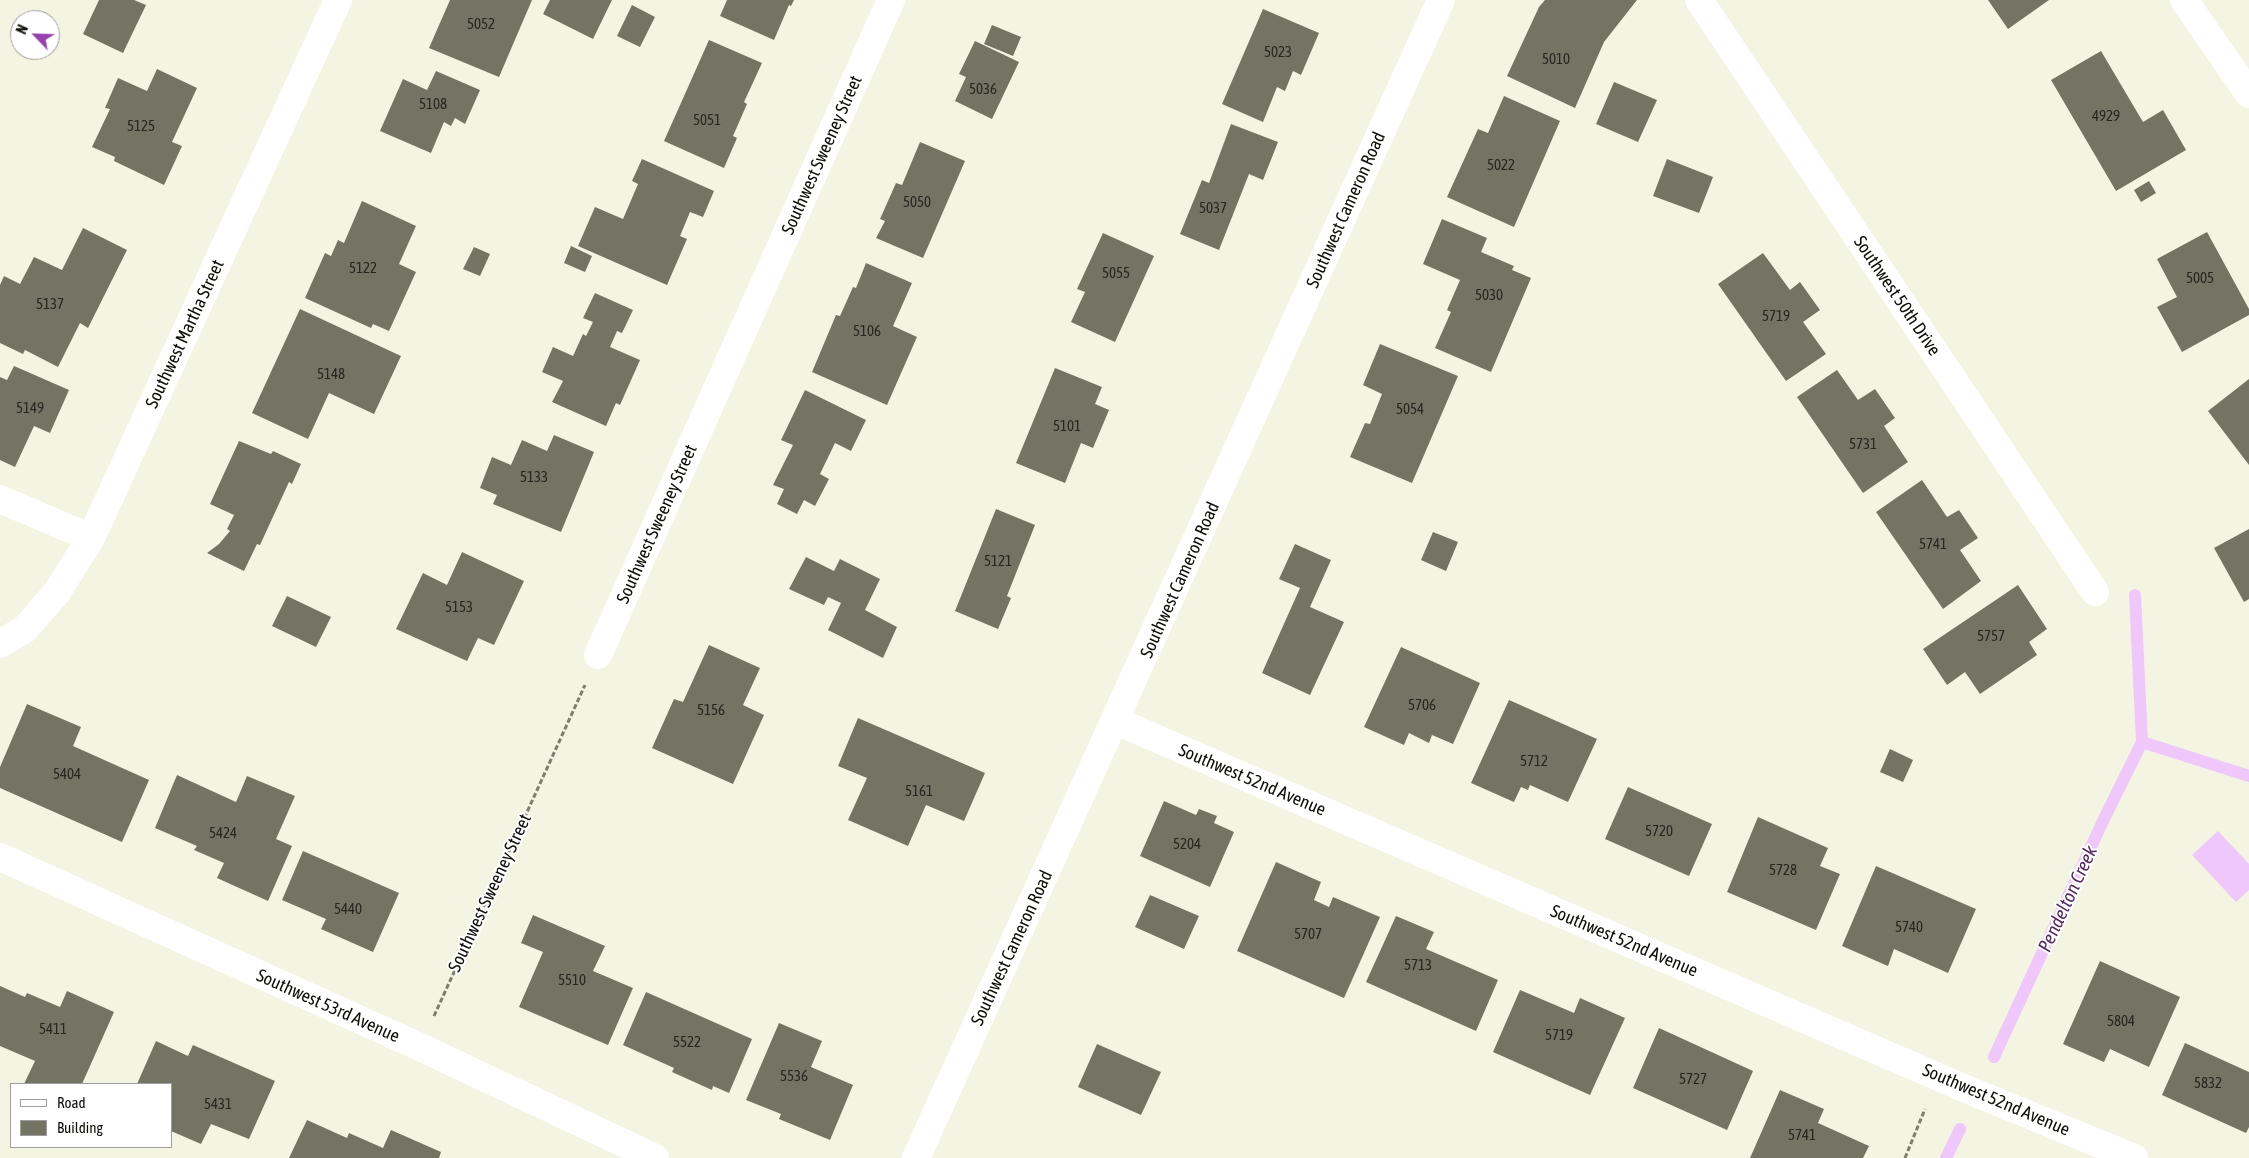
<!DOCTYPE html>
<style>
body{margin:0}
#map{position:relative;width:2249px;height:1158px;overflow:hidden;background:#f3f5e2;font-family:"Asap Condensed",sans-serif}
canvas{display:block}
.legend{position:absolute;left:10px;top:1083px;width:162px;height:65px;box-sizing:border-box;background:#fff;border:1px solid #9e9e9c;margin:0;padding:6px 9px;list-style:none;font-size:15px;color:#0c0d07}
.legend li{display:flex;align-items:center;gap:10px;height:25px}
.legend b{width:25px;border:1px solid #9e9e9c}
.north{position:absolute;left:10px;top:10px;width:50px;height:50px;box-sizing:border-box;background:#fff;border:1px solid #9e9e9c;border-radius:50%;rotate:294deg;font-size:14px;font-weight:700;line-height:20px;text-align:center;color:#0c0d07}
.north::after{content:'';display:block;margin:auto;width:18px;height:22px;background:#9741ae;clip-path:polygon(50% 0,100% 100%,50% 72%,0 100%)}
</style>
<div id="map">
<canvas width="2249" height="1158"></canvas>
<ul class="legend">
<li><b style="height:6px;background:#fff"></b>Road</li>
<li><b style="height:14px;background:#747465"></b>Building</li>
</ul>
<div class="north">N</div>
</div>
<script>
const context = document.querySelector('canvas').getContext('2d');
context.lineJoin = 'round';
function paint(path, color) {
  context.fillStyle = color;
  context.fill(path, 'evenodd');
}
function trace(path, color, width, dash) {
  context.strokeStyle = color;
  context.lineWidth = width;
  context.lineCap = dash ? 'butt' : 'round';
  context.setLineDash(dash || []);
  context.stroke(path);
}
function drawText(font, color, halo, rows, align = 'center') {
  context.font = font + ' "Asap Condensed",sans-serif';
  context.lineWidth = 4;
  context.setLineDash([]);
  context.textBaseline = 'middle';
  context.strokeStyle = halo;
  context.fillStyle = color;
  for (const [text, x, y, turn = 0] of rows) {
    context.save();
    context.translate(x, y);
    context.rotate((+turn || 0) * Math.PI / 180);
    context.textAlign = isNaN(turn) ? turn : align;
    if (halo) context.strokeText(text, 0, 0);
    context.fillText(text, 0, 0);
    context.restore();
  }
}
paint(new Path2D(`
 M2218 831 2249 864V890L2236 902 2192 855Z`), '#efc7fb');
trace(new Path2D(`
 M2142 742 2249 776
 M1994 1057 2103 821 2142 742 2135 595
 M1946 1158 1960 1129`), '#efc7fb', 12);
paint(new Path2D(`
 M99 0H134L146 5 123 53 83 34Z
 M450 0H532L499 77 429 48Z
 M550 0H612L593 39 543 14Z
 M727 0H794L791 6 789 5 774 40 720 16Z
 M1545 0H1637L1604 42 1575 108 1507 76 1539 7Z
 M1988 0H2049L2008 29Z
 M632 5 655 17 640 47 617 36Z
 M1263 9 1319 33 1301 75 1293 71 1285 91 1277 87 1263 122 1222 104Z
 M992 25 1021 37 1013 56 984 44Z
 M709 40 762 63 744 102 747 104 733 136 737 138 724 168 664 141Z
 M975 41 1019 62 992 119 955 101 966 77 959 74Z
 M2101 51 2143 122 2163 110 2186 150 2116 191 2051 80Z
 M157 69 197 88 172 142 182 146 164 185 114 161 115 157 92 147 110 109 105 108 118 78 147 91Z
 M436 71 480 90 465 124 455 118 451 126 444 122 431 153 380 131 403 79 427 90Z
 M1614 82 1657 100 1638 142 1596 124Z
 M1504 96 1560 121 1514 227 1447 197 1478 129 1488 133Z
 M1231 124 1278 142 1263 180 1249 174 1219 250 1180 234 1202 180 1209 183Z
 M920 142 965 161 923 258 876 238 885 221 880 219 896 183 902 185Z
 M642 159 714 191 703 217 690 212 680 236 687 239 667 285 578 246 595 207 623 219 638 184 632 181Z
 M1667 159 1713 177 1699 213 1653 196Z
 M2149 181 2156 193 2141 202 2134 190Z
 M362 201 416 226 399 264 416 272 389 331 373 324 371 328 305 298 325 253 331 256 338 240 344 243Z
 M1442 219 1487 238 1481 252 1514 266 1512 270 1531 278 1491 372 1435 348 1451 312 1447 310 1460 280 1423 264Z
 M83 228 127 250 88 328 80 323 58 367 25 350 23 354 0 343V285L4 276 20 284 34 257 62 270Z
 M2207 232 2249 309V315L2182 352 2157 307 2177 297 2157 259Z
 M1103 233 1154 256 1115 342 1071 322 1085 292 1077 289Z
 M571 246 592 256 585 272 564 263Z
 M474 247 490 254 480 276 463 269Z
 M1763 253 1790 290 1800 282 1820 310 1803 322 1826 354 1786 381 1718 284Z
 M866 263 912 283 893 326 917 337 887 405 812 372 836 315 840 316 853 287 856 288Z
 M595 293 633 310 622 333 617 331 610 347 640 360 620 405 616 403 606 426 552 402 563 381 542 372 553 347 573 356 583 334 586 336 593 322 583 318Z
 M300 309 401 356 374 414 329 393 308 439 252 413Z
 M1380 344 1458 376 1412 483 1350 457 1365 423 1370 424 1382 394 1363 385Z
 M14 366 69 390 50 433 34 426 15 467 0 460V377L7 380Z
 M1055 368 1102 387 1095 404 1109 410 1093 448 1081 443 1065 483 1016 463Z
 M1837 370 1858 400 1875 389 1895 418 1884 426 1908 462 1863 493 1797 397Z
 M2249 379V465L2208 411Z
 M805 390 866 420 851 451 835 443 820 474 829 479 815 506 804 500 797 514 777 504 784 489 773 485 793 445 781 440Z
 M554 435 594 452 561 532 493 504 497 495 480 488 492 457 511 465 522 440 547 451Z
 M239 441 271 454 273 451 301 464 292 484 289 482 260 545 257 544 244 571 207 553 219 544 230 531 227 529 234 515 210 504Z
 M1922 480 1947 517 1959 510 1978 538 1960 550 1981 581 1943 609 1876 512Z
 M996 509 1035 525 1007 596 1011 598 998 629 955 611Z
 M2249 529V599L2244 602 2214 548Z
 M1433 532 1458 542 1446 571 1421 560Z
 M1295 544 1331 560 1310 607 1344 622 1310 695 1262 673 1300 588 1279 579Z
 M462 552 524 581 494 645 478 638 467 661 396 629 423 573 447 585Z
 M806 557 834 571 840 559 880 579 865 610 897 627 883 658 828 630 841 603 828 597 824 605 789 589Z
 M2018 585 2047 629 2029 642 2037 655 1980 694 1965 672 1947 685 1923 649Z
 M287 596 331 617 316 647 272 626Z
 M709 645 760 668 743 705 764 715 733 784 652 748 674 699 683 702Z
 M1401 647 1480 683 1453 744 1432 735 1429 743 1409 733 1404 745 1364 727Z
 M1509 700 1597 739 1568 802 1530 785 1528 790 1521 787 1514 802 1471 783Z
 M27 704 81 727 73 746 149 780 122 842 0 788V767Z
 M858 718 985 773 964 821 926 805 908 846 848 820 867 778 838 766Z
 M1890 749 1913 760 1903 782 1880 772Z
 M177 775 236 802 247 776 295 796 276 839 292 846 268 901 217 878 224 863 194 850 197 846 155 828Z
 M1628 787 1712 824 1689 876 1605 839Z
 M1164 801 1196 815 1199 809 1217 816 1214 823 1234 832 1210 887 1140 856Z
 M1758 817 1828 848 1820 866 1840 874 1816 930 1727 892Z
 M303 851 399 893 373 952 321 929 326 919 282 900Z
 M1276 862 1321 882 1314 900 1329 907 1333 897 1380 917 1344 998 1237 951Z
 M1876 866 1976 909 1948 973 1894 949 1888 966 1842 946Z
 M1150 895 1199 916 1184 949 1135 927Z
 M533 915 605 946 593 971 633 988 608 1045 519 1007 543 952 521 943Z
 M1396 916 1434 932 1426 949 1498 980 1476 1031 1366 982Z
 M2100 961 2180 997 2149 1067 2110 1049 2104 1062 2063 1044Z
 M0 986 25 997 27 993 60 1007 67 991 114 1012 82 1084H24L35 1061 0 1046Z
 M1520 990 1574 1013 1580 998 1625 1018 1590 1095 1493 1052Z
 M646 992 752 1039 729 1093 713 1086 712 1090 672 1072 674 1068 623 1045Z
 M779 1023 822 1041 811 1067 853 1085 830 1140 779 1119 781 1114 746 1100Z
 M1659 1028 1753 1071 1727 1130 1633 1088Z
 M156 1041 188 1056 193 1045 275 1081 249 1139 211 1124 201 1144 171 1131V1084H137Z
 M2185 1043 2249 1072V1127L2246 1133 2162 1095Z
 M1097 1044 1161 1072 1141 1115 1078 1087Z
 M1780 1090 1824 1109 1818 1123 1869 1146 1863 1158H1750Z
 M307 1120 347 1138 349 1133 383 1148 391 1130 441 1152 439 1158H289Z`), '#747465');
trace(new Path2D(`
 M434 1016 585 685
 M1905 1158 1925 1109`), '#7d7e72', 3, [5, 2.5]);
trace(new Path2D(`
 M1699 0 2095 592
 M2184 0 2249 94
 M0 499 91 538
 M0 644 25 629 57 592 91 538 338 0
 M598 655 891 0
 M1116 721 1966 1089 2134 1158
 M0 857 420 1047 655 1158`), '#fff', 28);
trace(new Path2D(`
 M916 1158 1441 0`), '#fff', 28);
drawText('15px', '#26271e', null, [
 ["5052",481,24],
 ["5023",1278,52],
 ["5010",1556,59],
 ["5036",983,89],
 ["5108",433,104],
 ["4929",2106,116],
 ["5051",707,120],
 ["5125",141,126],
 ["5022",1501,165],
 ["5050",917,202],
 ["5037",1213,208],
 ["5122",363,268],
 ["5055",1116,273],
 ["5005",2200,278],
 ["5030",1489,295],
 ["5137",50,304],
 ["5719",1776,316],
 ["5106",867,331],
 ["5148",331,374],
 ["5149",30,408],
 ["5054",1410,409],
 ["5101",1067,426],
 ["5731",1863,444],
 ["5133",534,477],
 ["5741",1933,544],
 ["5121",998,561],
 ["5153",459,607],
 ["5757",1991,636],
 ["5706",1422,705],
 ["5156",711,710],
 ["5712",1534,761],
 ["5404",67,774],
 ["5161",919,791],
 ["5720",1659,831],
 ["5424",223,833],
 ["5204",1187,844],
 ["5728",1783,870],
 ["5440",348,909],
 ["5740",1909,927],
 ["5707",1308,934],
 ["5713",1418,965],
 ["5510",572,980],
 ["5804",2121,1021],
 ["5411",53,1029],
 ["5719",1559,1035],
 ["5522",687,1042],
 ["5536",794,1076],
 ["5727",1693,1079],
 ["5832",2208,1083],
 ["5431",218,1104],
 ["5741",1802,1135]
]);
drawText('18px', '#0c0d07', '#fff', [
 ["Southwest Sweeney Street",822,155,-66],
 ["Southwest Cameron Road",1346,210,-66],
 ["Southwest 50th Drive",1897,296,56],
 ["Southwest Martha Street",185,334,-65],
 ["Southwest Sweeney Street",657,524,-66],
 ["Southwest Cameron Road",1180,580,-66],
 ["Southwest 52nd Avenue",1252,780,23],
 ["Southwest Sweeney Street",490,893,-65],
 ["Southwest 52nd Avenue",1624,941,23],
 ["Southwest Cameron Road",1012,948,-65],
 ["Southwest 53rd Avenue",328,1006,24],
 ["Southwest 52nd Avenue",1996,1100,23]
]);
drawText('italic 19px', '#572865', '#fff', [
 ["Pendelton Creek",2068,899,-65]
]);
</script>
